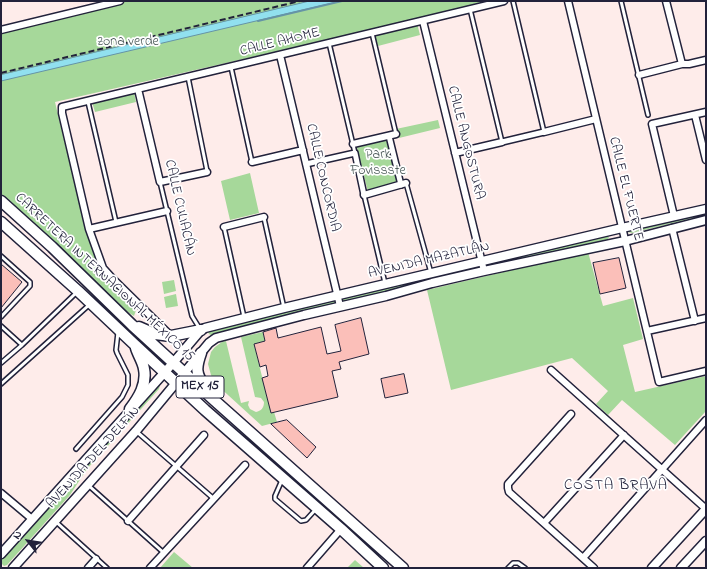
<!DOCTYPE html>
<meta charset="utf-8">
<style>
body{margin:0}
#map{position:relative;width:707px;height:569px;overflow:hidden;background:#feecea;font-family:"Indie Flower",sans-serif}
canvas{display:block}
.frame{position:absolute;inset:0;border:2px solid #22223b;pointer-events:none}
.north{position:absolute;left:8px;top:521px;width:40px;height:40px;-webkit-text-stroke:3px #fff;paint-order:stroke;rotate:300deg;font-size:11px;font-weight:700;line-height:16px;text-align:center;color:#22223b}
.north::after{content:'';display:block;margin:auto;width:14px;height:18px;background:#22223b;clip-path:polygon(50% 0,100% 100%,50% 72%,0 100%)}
</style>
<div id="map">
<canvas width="707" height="569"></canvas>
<div class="frame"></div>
<div class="north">N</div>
</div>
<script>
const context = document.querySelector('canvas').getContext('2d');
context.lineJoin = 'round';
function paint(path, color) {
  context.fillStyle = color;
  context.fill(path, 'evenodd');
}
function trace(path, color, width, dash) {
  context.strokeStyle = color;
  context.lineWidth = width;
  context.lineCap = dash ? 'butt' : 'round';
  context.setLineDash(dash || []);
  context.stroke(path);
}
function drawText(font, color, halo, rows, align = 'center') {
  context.font = font + ' "Indie Flower",sans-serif';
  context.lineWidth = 3.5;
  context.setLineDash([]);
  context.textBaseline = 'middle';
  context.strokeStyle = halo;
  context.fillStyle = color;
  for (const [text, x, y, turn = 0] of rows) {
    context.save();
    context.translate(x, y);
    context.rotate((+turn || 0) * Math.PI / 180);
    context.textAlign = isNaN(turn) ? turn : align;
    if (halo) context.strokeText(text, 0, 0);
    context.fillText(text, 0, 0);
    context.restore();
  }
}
paint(new Path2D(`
 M126 1H498L55 102 86 232 100 271 136 310 134 316 126 311 92 279 1 196V32Z
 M417 23 420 35 378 46 374 33Z
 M134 92 136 102 95 112 92 102Z
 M438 120 440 128 399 138 396 129Z
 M388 135 399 184 368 192 356 144Z
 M250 173 259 213 230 220 221 181Z
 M706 211V215L632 233 627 232 630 229Z
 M605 234 609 237 607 241 214 337 209 334 207 330Z
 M588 252 603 306 633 298 643 339 623 345 635 392 706 376V411L675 445 622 400 608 415 596 404 608 391 572 358 451 390 427 290Z
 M174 280 176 291 164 294 162 282Z
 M176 294 178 306 166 308 164 297Z
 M263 332 265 341 254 344 271 413 274 412 277 422 262 426 217 385 211 375 208 364 211 352 215 347 222 342 226 341 241 403 249 401 248 405 250 409 256 412C261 411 264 408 264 402L261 398 255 397 241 337Z
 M156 385H160L159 389 87 469 70 495 7 565 4 566 1 563 2 559 20 538Z
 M174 552 193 568H160Z
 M355 560 364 568H347Z`), '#a6d89a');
const water = new Path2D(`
 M310 1H341L1 81V75Z`);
paint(water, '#91e0ef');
trace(water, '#6594a7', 1);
trace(new Path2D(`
 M258 21 342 1`), '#6594a7', 2);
const building = new Path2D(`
 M619 258 626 288 600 294 593 263Z
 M1 264 22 282 1 308Z
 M361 318 369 354 339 362 341 369 332 371 338 397 271 413 262 378 268 376 266 365 260 367 254 344 265 341 263 332 276 328 278 338 321 327 327 354 341 351 335 325Z
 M404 374 408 393 385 398 381 379Z
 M287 420 316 447 307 458 271 424Z`);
paint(building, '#fbbfb9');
trace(building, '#22223b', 1);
const service = new Path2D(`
 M513 1 544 132
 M621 1 648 115
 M470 9 502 142
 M372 33 396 134
 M329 43 355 153
 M231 67 252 162
 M188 77 207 171
 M88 102 116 222
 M160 182 192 316 200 329
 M406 183 431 273
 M364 195 385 283
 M264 218 284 308
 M224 227 244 317
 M1 256 30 282V286L1 317
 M1 326 22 345
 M1 363 22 345 77 292
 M1 384 89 305
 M137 432 214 499
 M76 449 122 397 128 385V375L117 353 116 350 118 332
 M282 480 275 496V499L301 521 306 520 316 509
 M88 485 164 553
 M55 521 107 568
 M508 568 513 563H518L525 568`);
const pedestrian = new Path2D(`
 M389 136 401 185
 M502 142 544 132
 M306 164 355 153 364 195`);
const minor = new Path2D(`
 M568 1 659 382 706 371
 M666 1 682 64
 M423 21 484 271
 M1 30 120 1
 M280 55 340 306
 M639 75 682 64H689L706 60
 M138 89 160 182 207 172
 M695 115 706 160
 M544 132 596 119
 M353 144 396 134
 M455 153 502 142
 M252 162 303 150
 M364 195 406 183
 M674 216 652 124 706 112
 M224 227 264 217
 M672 228 695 321
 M89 229 167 211
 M647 331 706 318
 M183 351 171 336 113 279 103 268 89 229 62 113V107L504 1
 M551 370 706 509
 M571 414 508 484V488L509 492 594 568
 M1 493 32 519
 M128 521 204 435
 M544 523 624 435
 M583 558 706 420
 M88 568 96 559
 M150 568 245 465
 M307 568 341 529`);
const tertiary = new Path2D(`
 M1 554 173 363 201 330 205 328 284 308 622 228 706 209
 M13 568 136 431 209 343 216 338 304 315 386 296 432 283 484 271 625 241 706 220
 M652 568 706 509
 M681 568 706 541`);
const primary = new Path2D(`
 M1 201 52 247 132 325 214 400 403 568
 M1 222 78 291 134 344 205 410 341 529 383 568
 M139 327 155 334 171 336 201 330
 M201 353C196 367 195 374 205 386
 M130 409C139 397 147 384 144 369 143 362 138 355 136 348`);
trace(service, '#22223b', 6);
trace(pedestrian, '#22223b', 8);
trace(minor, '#22223b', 9);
trace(tertiary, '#22223b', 11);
trace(primary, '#22223b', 13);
trace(service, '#fff', 3);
trace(pedestrian, '#fff', 5);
trace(minor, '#fff', 6);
trace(tertiary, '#fff', 8);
trace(primary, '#fff', 10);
trace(new Path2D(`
 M1 73 300 1`), '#22223b', 2, [6, 3]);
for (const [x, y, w] of [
 [200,387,48]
]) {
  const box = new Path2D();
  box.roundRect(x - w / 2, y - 11, w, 22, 3);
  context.fillStyle = '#fff';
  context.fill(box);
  trace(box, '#22223b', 1);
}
drawText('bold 13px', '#22223b', null, [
 ["MEX 15",200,387]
]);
drawText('14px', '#4a5958', '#fff', [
 ["zona verde",128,43],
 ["Park",378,156],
 ["Fovissste",378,172]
]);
drawText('14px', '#22223b', '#fff', [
 ["CALLE AHOME",280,43,-14],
 ["CALLE ANGOSTURA",465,143,76],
 ["CALLE CONCORDIA",322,178,77],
 ["CALLE EL FUERTE",625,189,76],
 ["CALLE CULIACÁN",179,208,77],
 ["AVENIDA MAZATLÁN",429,261,-13],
 ["CARRETERA INTERNACIONAL MÉXICO 15",104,278,43],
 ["AVENIDA DEL DELFÍN",94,458,-48]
]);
context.letterSpacing = '1px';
drawText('15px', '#22223b', '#fff', [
 ["COSTA BRAVA",616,487]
]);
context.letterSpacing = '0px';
</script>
